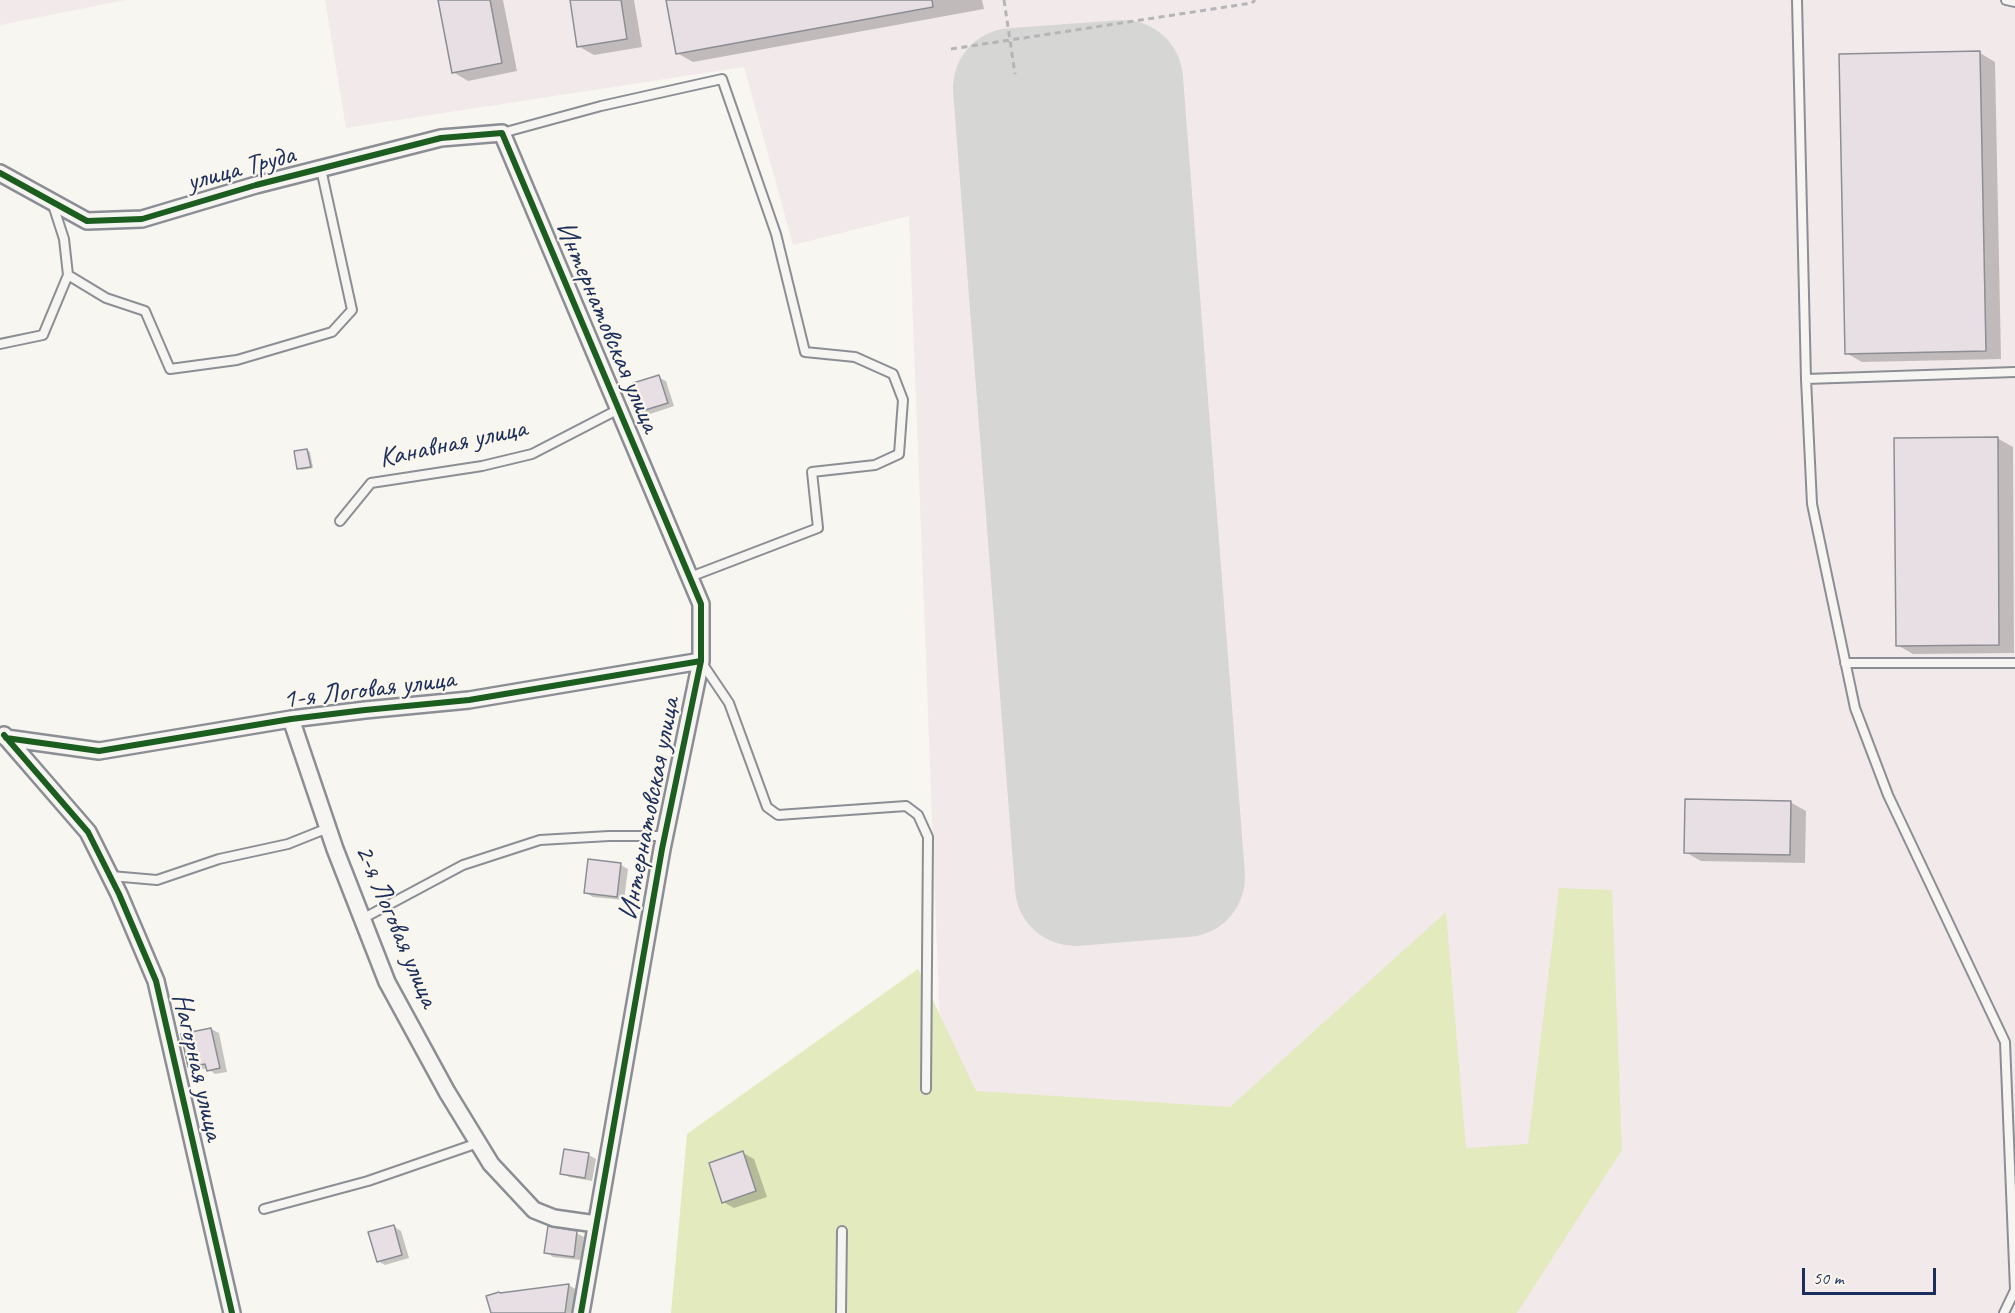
<!DOCTYPE html>
<meta charset="utf-8">
<style>
body{margin:0}
#map{position:relative;width:2015px;height:1313px;overflow:hidden;background:#f8f6f0;font-family:Caveat,sans-serif}
canvas{display:block}
.scale{position:absolute;left:1802px;top:1268px;width:134px;height:27px;box-sizing:border-box;border:3px solid #1b2f5e;border-top:0;padding-left:8px;font-size:18px;line-height:21px;white-space:nowrap;color:#1b2f5e;-webkit-text-stroke:4px #fbf7ec;paint-order:stroke}
</style>
<div id="map">
<canvas width="2015" height="1313"></canvas>
<div class="scale">50 m</div>
</div>
<script>
const context = document.querySelector('canvas').getContext('2d');
context.lineJoin = 'round';
function paint(path, color) {
  context.fillStyle = color;
  context.fill(path, 'evenodd');
}
function trace(path, color, width, dash) {
  context.strokeStyle = color;
  context.lineWidth = width;
  context.lineCap = dash ? 'butt' : 'round';
  context.setLineDash(dash || []);
  context.stroke(path);
}
function drawText(font, color, halo, rows, align = 'center') {
  context.font = font + ' Caveat,sans-serif';
  context.lineWidth = 4.5;
  context.setLineDash([]);
  context.textBaseline = 'middle';
  context.strokeStyle = halo;
  context.fillStyle = color;
  for (const [text, x, y, turn = 0] of rows) {
    context.save();
    context.translate(x, y);
    context.rotate((+turn || 0) * Math.PI / 180);
    context.textAlign = isNaN(turn) ? turn : align;
    if (halo) context.strokeText(text, 0, 0);
    context.fillText(text, 0, 0);
    context.restore();
  }
}
paint(new Path2D(`
 M0 0H125L0 25Z
 M325 0H2015V1313H951L909 216 793 245 744 67 346 128Z`), '#f2e9ea');
paint(new Path2D(`
 M1559 888 1612 890 1622 1150 1517 1313H671L687 1134 918 969 976 1091 1230 1107 1446 912 1466 1148 1528 1144Z`), '#e3eabe');
paint(new Path2D(`
 M439 0H503L517 71 468 81 453 72Z
 M572 0H634L642 47 594 55 578 46Z
 M668 0H982L984 9 693 62 677 53Z
 M1980 53 1995 62 2001 359 1862 362 1846 353 1841 56Z
 M658 377 666 381 674 406 650 414 643 410Z
 M1997 438 2013 447 2014 653 1913 654 1897 645Z
 M307 450 310 452 313 468 302 470 298 468Z
 M1790 802 1806 811 1805 863 1701 861 1685 852Z
 M589 861 621 865 628 869 624 900 593 897 586 893Z
 M211 1029 219 1033 227 1072 215 1074 207 1068 196 1071 189 1066Z
 M565 1151 589 1155 596 1159 592 1181 569 1177 562 1173Z
 M743 1153 754 1159 767 1197 734 1208 723 1202Z
 M393 1226 401 1231 409 1258 385 1265 378 1261Z
 M576 1233 584 1237 581 1260 553 1257 546 1252Z
 M569 1285 578 1291 575 1313H493Z`), '#0003');
trace(new Path2D(`
 M1123 80 1185 877 1075 886 1013 88Z`), '#d6d6d4', 120);
const building = new Path2D(`
 M438 0H490L502 63 452 73Z
 M570 0H621L627 39 577 47Z
 M666 0H932L933 7 676 54Z
 M1980 51 1986 351 1845 354 1839 54Z
 M659 375 668 403 642 411 633 383Z
 M1998 437 1999 645 1896 646 1894 438Z
 M307 449 311 467 297 469 294 451Z
 M1685 799 1791 801 1790 855 1684 853Z
 M588 859 621 863 617 897 584 893Z
 M211 1028 220 1068 207 1071 205 1064 188 1067 181 1034Z
 M564 1149 589 1153 585 1178 560 1174Z
 M743 1151 756 1191 722 1203 709 1163Z
 M394 1225 402 1255 377 1262 368 1232Z
 M548 1226 577 1231 574 1257 544 1253Z
 M569 1284 565 1313H491L486 1296 499 1292 500 1293Z`);
paint(building, '#e7dfe4');
trace(building, '#8b8e94', 1.5);
const lane = new Path2D(`
 M1797 0 1806 379 1812 504 1855 708 1888 795 2005 1042 2015 1290 2004 1313
 M2006 0 2015 2
 M502 133 601 106 722 79 776 234 805 352 855 357 893 374 903 400 899 454 875 465 812 472 818 528 690 577
 M68 275 106 298 145 311 170 369 237 360 332 332 352 310 321 169
 M0 344 43 335 68 275 64 239 53 205
 M1806 379 2015 372
 M340 521 371 483 482 466 532 454 619 409
 M702 663 729 703 767 807 778 815 906 806 918 815 928 837 926 1089
 M1845 663H2015
 M111 876 157 880 219 859 288 844 328 828
 M362 919 463 865 540 840 609 836H665
 M264 1209 368 1181 478 1143
 M841 1313 842 1231`);
const street = new Path2D(`
 M0 173 87 221 142 219 256 185 441 138 502 133 701 604V661L662 849 581 1313
 M291 719 335 849 387 982 447 1092 491 1164 534 1210 554 1218 596 1224
 M4 735 88 832 119 894 156 981 232 1313
 M6 738 99 751 291 719 365 710 469 700 701 661`);
trace(lane, '#8b8e94', 12);
trace(street, '#8b8e94', 20);
trace(new Path2D(`
 M1004 0 1015 74
 M951 49 1252 3 1255 0`), '#b3b5b7', 3, [6, 4.5]);
trace(lane, '#f6f5f1', 8);
trace(street, '#f6f5f1', 15);
trace(new Path2D(`
 M0 173 87 221 142 219 256 185 441 138 502 133 701 604V661L662 849 581 1313
 M4 735 88 832 119 894 156 981 232 1313
 M6 738 99 751 291 719 365 710 469 700 701 661`), '#1b5e20', 6);
drawText('28px', '#1b2f5e', '#fbf7ec', [
 ["улица Труда",241,169,-15],
 ["Интернатовская улица",607,327,67],
 ["Канавная улица",453,444,-12],
 ["1-я Логовая улица",369,690,-7],
 ["Интернатовская улица",650,809,-79],
 ["2-я Логовая улица",396,926,67],
 ["Нагорная улица",197,1067,77]
]);
</script>
